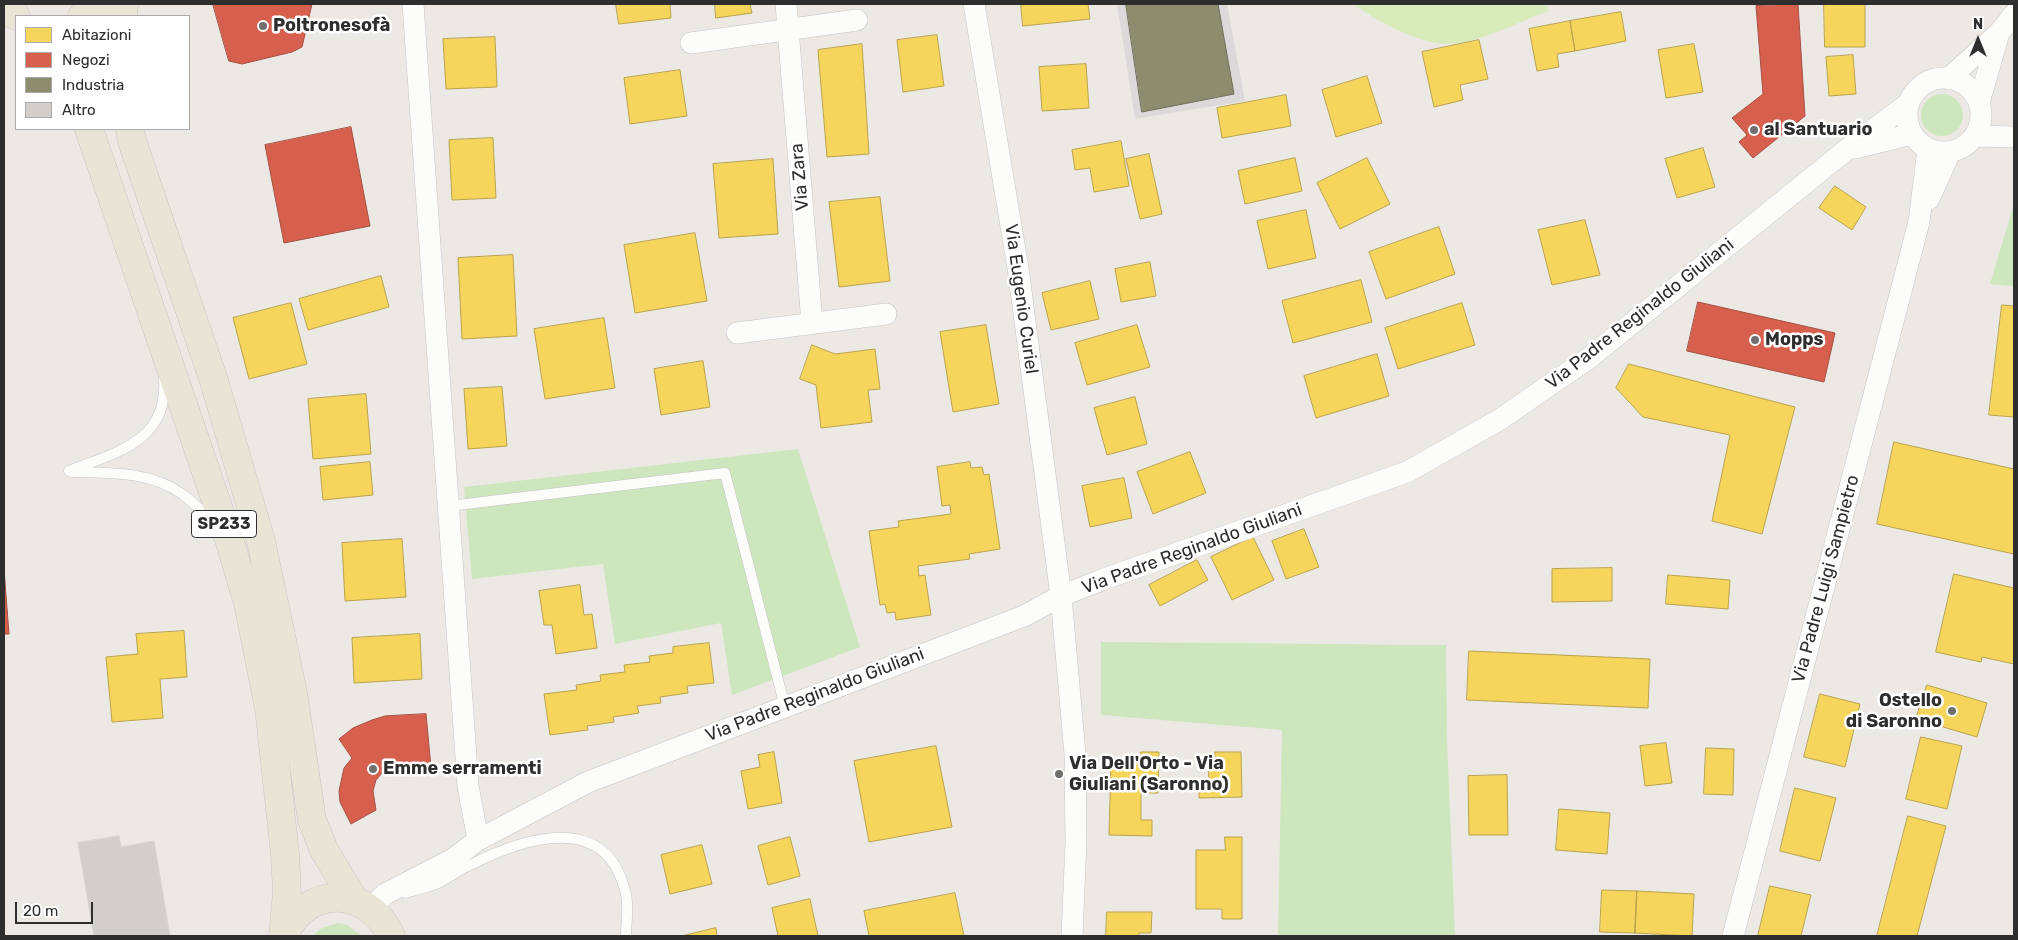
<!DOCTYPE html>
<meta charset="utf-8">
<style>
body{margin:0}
#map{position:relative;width:2018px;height:940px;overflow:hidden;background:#ece8e4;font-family:Rubik,sans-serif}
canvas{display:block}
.frame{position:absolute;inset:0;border:5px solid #2e2e2e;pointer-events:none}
.legend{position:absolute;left:15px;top:15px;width:175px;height:115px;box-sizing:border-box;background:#fff;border:1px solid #ababab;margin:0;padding:6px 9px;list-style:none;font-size:15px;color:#2e2e2e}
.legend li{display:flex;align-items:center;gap:10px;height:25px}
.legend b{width:25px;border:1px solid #ababab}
.north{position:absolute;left:1953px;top:15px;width:50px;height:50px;-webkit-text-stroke:4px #fff;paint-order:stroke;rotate:0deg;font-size:14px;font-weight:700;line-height:20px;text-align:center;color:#2e2e2e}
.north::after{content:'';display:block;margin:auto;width:18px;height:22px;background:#2e2e2e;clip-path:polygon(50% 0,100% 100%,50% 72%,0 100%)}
.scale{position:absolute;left:15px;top:902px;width:78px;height:22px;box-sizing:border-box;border:2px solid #2e2e2e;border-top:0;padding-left:6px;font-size:15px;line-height:18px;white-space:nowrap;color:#2e2e2e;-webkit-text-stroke:4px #fff;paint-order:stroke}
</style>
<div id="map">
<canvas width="2018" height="940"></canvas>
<div class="frame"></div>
<ul class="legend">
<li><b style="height:14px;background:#f6d55c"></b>Abitazioni</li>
<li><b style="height:14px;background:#d6604d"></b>Negozi</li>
<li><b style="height:14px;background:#8c8c6e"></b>Industria</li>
<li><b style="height:14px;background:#d1cecb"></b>Altro</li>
</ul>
<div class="north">N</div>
<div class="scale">20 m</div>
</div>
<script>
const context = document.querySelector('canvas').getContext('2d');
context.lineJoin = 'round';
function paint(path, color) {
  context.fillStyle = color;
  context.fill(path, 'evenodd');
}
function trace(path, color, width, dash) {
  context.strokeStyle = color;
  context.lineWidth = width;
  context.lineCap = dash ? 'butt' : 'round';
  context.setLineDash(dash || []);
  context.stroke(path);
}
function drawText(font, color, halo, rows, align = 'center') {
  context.font = font + ' Rubik,sans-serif';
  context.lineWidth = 5;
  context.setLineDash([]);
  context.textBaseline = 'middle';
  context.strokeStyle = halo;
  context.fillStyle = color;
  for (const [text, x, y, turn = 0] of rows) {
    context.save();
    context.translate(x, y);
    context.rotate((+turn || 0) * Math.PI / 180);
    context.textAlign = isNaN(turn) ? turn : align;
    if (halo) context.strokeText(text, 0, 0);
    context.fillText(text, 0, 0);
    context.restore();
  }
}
paint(new Path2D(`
 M1117 4H1227L1245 101 1135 119Z`), '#dcd9db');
paint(new Path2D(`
 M1921 115a21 21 0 1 1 42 0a21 21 0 1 1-42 0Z
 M2014 204V286L1990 284Z
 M798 449 860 647 732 695 721 623 615 644 603 564 472 579 464 487Z
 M1101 642 1446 645 1447 740 1455 936H1278L1282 730 1101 715Z
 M338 923 347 925 362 936H313L320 929Z`), '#cee6be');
paint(new Path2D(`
 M1353 4H1547L1548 11C1518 22 1476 45 1445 44 1415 42 1377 21 1353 4Z`), '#d9eabb');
const homes = new Path2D(`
 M616 4H670L671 18 619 24Z
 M715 4H750L752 13 716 18Z
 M1021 4H1088L1090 19 1023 26Z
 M1824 4H1865V47H1825Z
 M1621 12 1626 41 1575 51 1570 21Z
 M1570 21 1575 51 1557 54 1559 67 1537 71 1529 29Z
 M937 35 944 86 903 92 897 40Z
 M495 37 497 87 446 89 443 39Z
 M1479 40 1488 79 1460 85 1463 100 1434 107 1422 52Z
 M862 44 869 154 827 157 818 50Z
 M1694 44 1703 92 1666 98 1658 50Z
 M1853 55 1856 94 1829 96 1826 57Z
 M1086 64 1089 108 1042 111 1039 67Z
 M680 70 687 116 630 124 624 78Z
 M1367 76 1382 123 1336 137 1322 90Z
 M1286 95 1291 126 1222 138 1217 108Z
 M493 138 496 198 452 200 449 140Z
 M1121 141 1129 186 1094 192 1090 168 1075 170 1072 150Z
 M1703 148 1715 187 1677 198 1665 159Z
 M1149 154 1162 214 1140 219 1126 159Z
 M1295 158 1302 191 1245 204 1238 171Z
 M1367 158 1390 204 1340 229 1317 183Z
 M773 159 778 234 719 238 713 164Z
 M1835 186 1866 207 1852 230 1819 208Z
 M880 197 890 281 839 287 829 202Z
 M1306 210 1316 258 1268 269 1257 221Z
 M1585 220 1600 275 1552 285 1538 230Z
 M1439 227 1455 274 1386 299 1369 252Z
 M695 233 707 301 635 313 624 245Z
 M513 255 517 336 462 339 458 258Z
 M1150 262 1156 296 1121 302 1115 269Z
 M381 276 389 307 308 330 299 299Z
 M1361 280 1372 322 1293 343 1282 301Z
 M1090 281 1099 319 1051 330 1042 293Z
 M291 303 307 364 249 379 233 318Z
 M1462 303 1475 345 1398 369 1385 328Z
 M2002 305 2014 306V417L1989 415Z
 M604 318 615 388 545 399 534 329Z
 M986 325 999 404 953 412 940 332Z
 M1137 325 1150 367 1087 385 1075 343Z
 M812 345 835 354 875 349 880 389 868 390 872 422 821 428 816 385 800 379Z
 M1377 354 1389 396 1316 418 1304 376Z
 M703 361 710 407 661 415 654 369Z
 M1629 364 1795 407 1762 534 1712 521 1730 435 1643 417 1616 388Z
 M502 387 507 446 468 449 464 389Z
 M366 394 371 454 313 459 308 399Z
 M1135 397 1147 444 1107 455 1094 408Z
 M1894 442 2014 469V554L1877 524Z
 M1190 452 1206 493 1153 514 1137 472Z
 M370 462 373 495 323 500 320 467Z
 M970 462 971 468 982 467 984 475 989 474 1000 549 969 554 970 559 918 566 919 576 925 575 931 615 896 620 895 612 887 613 885 604 880 605 869 531 899 527 898 521 951 514 950 505 942 506 937 467Z
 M1124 478 1132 518 1090 527 1082 486Z
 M1304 529 1319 567 1286 579 1272 541Z
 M1253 537 1274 580 1232 600 1211 557Z
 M402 539 406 597 345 601 342 543Z
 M1197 560 1208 580 1160 606 1149 585Z
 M1612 568V601L1552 602V569Z
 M1954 574 2014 588V664L1982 657 1981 662 1936 652Z
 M1668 575 1730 580 1728 609 1666 604Z
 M580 585 584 615 592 614 597 648 556 654 552 625H544L539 591Z
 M184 631 187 677 160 679 163 718 112 722 106 657 138 654 136 634Z
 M420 634 422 679 354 683 352 638Z
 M709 643 714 683 687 686 688 693 660 697 661 703 637 706 639 713 613 717 614 722 587 726 588 730 550 735 544 694 577 690 576 685 601 681 600 675 625 672 624 665 650 662 649 656 673 653V647Z
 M1469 651 1650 659 1648 708 1467 700Z
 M1927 685 1987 703 1977 737 1916 719Z
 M1820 694 1860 704 1845 767 1804 757Z
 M1921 737 1962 746 1947 809 1906 799Z
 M1666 743 1672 783 1645 786 1640 746Z
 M936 746 952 827 869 842 854 761Z
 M1706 748 1734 749 1733 795 1704 794Z
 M774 752 782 803 748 809 741 771 760 767 758 755Z
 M1141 752H1159L1158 793H1141V820H1152V836L1109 835 1111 763 1124 764V758L1141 759Z
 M1215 752H1241L1242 797 1199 798V779H1209L1208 764H1215Z
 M1507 775 1508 835H1469L1468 776Z
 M1795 788 1836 798 1820 861 1780 851Z
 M1559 809 1610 813 1607 854 1556 850Z
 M1908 816 1946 826 1917 936H1877Z
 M790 837 800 876 768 885 758 846Z
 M1225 837H1242V919H1222V909H1196V850H1225Z
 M702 845 712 884 670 894 661 855Z
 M1770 886 1811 895 1801 936H1758Z
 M1602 890 1637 891 1635 933 1600 932Z
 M1637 891 1694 894 1692 936 1635 933Z
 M955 893 964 936H869L864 911Z
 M810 899 818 936H778L772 908Z
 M1107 912H1152L1151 933H1139V936H1106Z
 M716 928 717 936H682Z`);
paint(homes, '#f6d55c');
trace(homes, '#baa34e', 1);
const shops = new Path2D(`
 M213 4H312L302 47 292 52 242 64 229 61Z
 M1798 4 1805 116 1753 158 1739 142 1747 135 1732 118 1763 94 1756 6Z
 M351 127 370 226 284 243 265 145Z
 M1698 302 1835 333 1824 382 1687 351Z
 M4 569 9 634H4Z
 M426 714 431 767 388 770 382 773 376 780 373 791 376 810 351 824 340 802 339 791 344 768 352 758 339 739 353 728 372 720 385 716Z`);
paint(shops, '#d6604d');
trace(shops, '#a45144', 1);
const industry = new Path2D(`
 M1126 4H1218L1234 94 1142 112Z`);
paint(industry, '#8c8c6e');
trace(industry, '#70705b', 1);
const building = new Path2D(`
 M119 836 121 847 154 841 170 936H94L78 843Z`);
paint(building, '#d1cecb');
trace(building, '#d7d4d0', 1);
const service = new Path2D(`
 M69 471C116 452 168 442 164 380
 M72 472C110 473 150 471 182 494 194 502 205 515 216 526
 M449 506 725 473 785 707
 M405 893C416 890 428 887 438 883 448 878 457 871 468 866 523 838 608 809 626 895 629 908 626 923 626 936`);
const minor = new Path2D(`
 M413 4 468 786 478 840
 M786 4 812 323
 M974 4 1018 268 1061 596 1075 754 1076 842 1072 936
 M691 43 857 20
 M1907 115a37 37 0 1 1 74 0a37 37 0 1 1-74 0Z
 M1948 79 1999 33 2014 14
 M1979 103 1999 33
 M1975 136 2014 137
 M1855 148 1912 134
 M1929 199 1950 152
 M737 333 886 314
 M371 908 385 894 453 859 478 840 588 782 1024 616 1061 596 1104 579 1407 472 1499 420 1589 358 1845 151 1909 103
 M1733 936 1919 222 1928 149`);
const primary = new Path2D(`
 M4 8 16 16
 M82 16 102 4
 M123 16 124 4
 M89 129 229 539 248 603 269 708 285 854 287 893 283 936
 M130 129 132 141 214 381 261 541 293 693 312 820 324 850 354 900
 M284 936C306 884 368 886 391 936`);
trace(service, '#c5c4c5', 11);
trace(minor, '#c5c4c5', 22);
trace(primary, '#c6c5c4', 29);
trace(service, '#fcfcfb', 10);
trace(minor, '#fcfcfb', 21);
trace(primary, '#e8e4d6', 28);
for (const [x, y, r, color] of [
 [263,26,5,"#706f6e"],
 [1754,130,5,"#706f6e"],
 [1755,340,5,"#706f6e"],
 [1952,711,5,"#706f6e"],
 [373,769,5,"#706f6e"],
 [1059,774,5,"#706f6e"]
]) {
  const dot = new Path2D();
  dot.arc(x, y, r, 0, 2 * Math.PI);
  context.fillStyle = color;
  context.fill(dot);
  trace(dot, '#fff', 2);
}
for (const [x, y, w] of [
 [224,524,65]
]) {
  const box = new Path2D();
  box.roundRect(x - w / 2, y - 13.5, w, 27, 4);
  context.fillStyle = '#fff';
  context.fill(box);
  trace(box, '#2e2e2e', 1);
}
drawText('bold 16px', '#2e2e2e', null, [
 ["SP233",224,524]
]);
drawText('bold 18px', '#2e2e2e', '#fff', [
 ["Poltronesofà",273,26],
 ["al Santuario",1764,130],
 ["Mopps",1765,340],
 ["Ostello",1942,701,"right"],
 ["di Saronno",1942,722,"right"],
 ["Via Dell'Orto - Via",1069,764],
 ["Giuliani (Saronno)",1069,785],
 ["Emme serramenti",383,769]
], 'left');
drawText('18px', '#2e2e2e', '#fff', [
 ["Via Zara",800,177,-95],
 ["Via Eugenio Curiel",1021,299,82],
 ["Via Padre Reginaldo Giuliani",1640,314,-38],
 ["Via Padre Reginaldo Giuliani",1192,549,-20],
 ["Via Padre Luigi Sampietro",1826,579,-75],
 ["Via Padre Reginaldo Giuliani",815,695,-21]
]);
</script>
